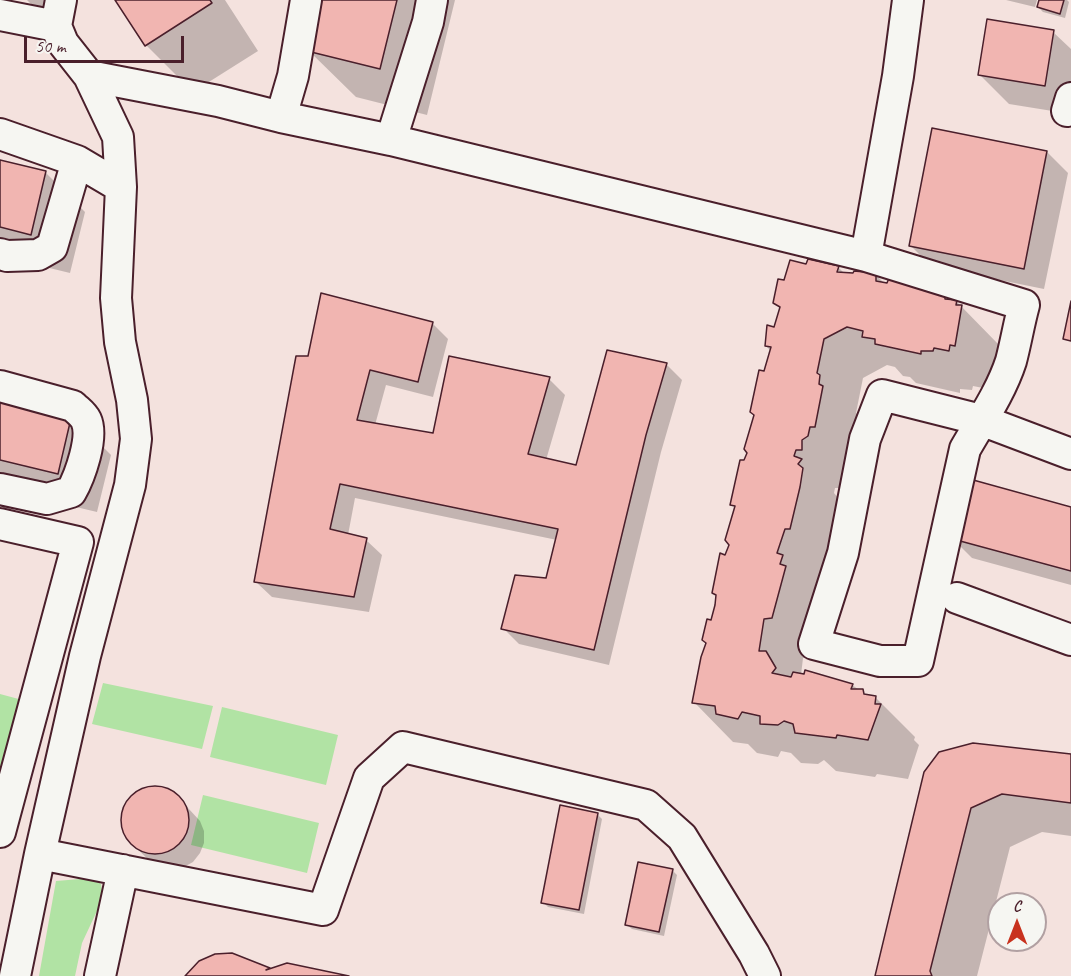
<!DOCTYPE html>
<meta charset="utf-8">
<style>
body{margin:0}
#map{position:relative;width:1071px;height:976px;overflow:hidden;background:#f4e2de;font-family:Caveat,sans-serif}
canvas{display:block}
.north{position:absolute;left:987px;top:892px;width:60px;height:60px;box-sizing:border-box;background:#f6f6f2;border:2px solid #b1a0a2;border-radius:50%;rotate:0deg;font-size:16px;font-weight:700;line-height:24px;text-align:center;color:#4a1f2b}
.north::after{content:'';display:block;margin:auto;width:21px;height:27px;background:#c8321e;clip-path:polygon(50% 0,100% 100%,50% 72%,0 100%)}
.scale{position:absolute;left:24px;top:36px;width:160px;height:27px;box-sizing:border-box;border:3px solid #4a1f2b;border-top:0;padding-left:8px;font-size:18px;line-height:21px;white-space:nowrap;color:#4a1f2b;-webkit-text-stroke:4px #f6f6f2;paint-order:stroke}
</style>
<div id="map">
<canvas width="1071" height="976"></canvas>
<div class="north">С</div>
<div class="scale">50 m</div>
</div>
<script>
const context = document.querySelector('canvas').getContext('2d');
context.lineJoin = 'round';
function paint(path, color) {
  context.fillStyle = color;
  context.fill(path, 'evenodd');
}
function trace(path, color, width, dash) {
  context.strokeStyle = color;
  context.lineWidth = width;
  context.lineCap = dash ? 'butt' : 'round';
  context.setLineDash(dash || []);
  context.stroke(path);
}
paint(new Path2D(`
 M103 683 213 706 202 749 92 724Z
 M0 694 26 701 0 785Z
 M222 707 338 735 326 785 210 757Z
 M203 795 319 823 307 873 191 845Z
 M92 878 101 884 103 898 82 943 75 976H39L56 881Z`), '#b1e3a4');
paint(new Path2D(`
 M27 0H57L39 12Z
 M117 0H225L258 51 193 92 146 45Z
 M321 0H455L427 115 356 97 308 50Z
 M1006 0H1037L1035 7Z
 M1040 0H1067L1069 2 1065 18 1043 12 1038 7Z
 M1053 32 1071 49V114L1009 104 980 75Z
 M934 130 1047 152 1068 173 1044 289 931 266 910 245Z
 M0 162 45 172 85 212 70 273 0 256Z
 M807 266 838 267 845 274 876 275 885 284 934 291 949 301H956L1000 346 988 389 973 386 972 390 960 389V393L916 383 910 377 903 376 895 367 887 365 863 378 856 413 859 416 847 476 841 479 840 488H835L834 493 840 500 837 504 841 509 811 656 803 658 801 675 852 685 868 696 876 698 915 737 914 740 919 745 908 779 877 774 875 777 836 771 824 760 818 764 801 763 791 753 781 751 778 757 757 753 748 744 733 742 694 702 717 597 713 593 730 545 736 508 731 504 745 462 771 351 766 346 776 329 781 309 775 303 785 281Z
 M432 323 448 339 433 397 386 385 375 425 434 435 549 379 565 395 546 460 577 466 666 364 682 380 661 452 609 665 519 644 503 628 548 579 557 540 355 498 348 535 366 540 382 555 369 612 272 597 256 582 309 358Z
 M0 399 72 416 111 455 97 512 0 489Z
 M1071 508V585L972 558 951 537Z
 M1071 755V836L1042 832 1010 847 977 976H877L925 773Z
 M155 787 167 789 176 795 200 821 204 831V843L200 853 193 862 184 867 154 865 129 841 124 832 122 822 123 812 127 802 134 795 144 789Z
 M597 814 602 819 584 914 548 907 543 902Z
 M672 870 677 875 664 936 632 929 627 925Z`), '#0003');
const building = new Path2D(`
 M115 0H210L212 3 145 46Z
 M319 0H397L380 69 307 51Z
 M1039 0H1064L1060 14 1037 7Z
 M987 19 1054 30 1045 86 978 75Z
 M932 128 1047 151 1024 269 909 246Z
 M0 160 46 171 31 235 0 227Z
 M808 259 839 266 837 272 853 273 854 271 876 273V281L887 283 889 278 935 289V294L945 295V299L957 300 956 305H962L955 346 950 345 949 351 934 348 933 351H921V354L875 344V339L862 337 863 331 847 327 824 339 817 373 820 375 819 384 823 386 815 427H810L808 436 802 440V450H796L794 456 802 459 798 464 803 468 800 487 790 529H785L777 553 783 555 780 564 786 566 772 618 764 619 759 651H766L776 668 772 673 791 677 793 672 804 674 805 670 853 684 851 689H863L864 694 876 696 875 704H881L868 740 837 735 836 738 795 733 793 724 784 721 778 725 760 724V716L742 712 738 719 716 714 715 706 692 703 701 657 706 643 702 640 707 619 711 620 715 605 716 595 712 593 720 553 725 555 729 545 725 540 735 506 730 505 740 460H744L747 453 744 449 754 415 750 412 759 370 764 371 771 347 765 346 767 325 774 327 780 307 773 303 778 279 784 280 790 260 806 264Z
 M321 293 433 322 418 382 370 370 357 420 433 433 449 356 550 377 528 454 576 465 607 350 667 363 646 435 594 650 501 629 515 575 546 578 558 529 340 484 330 529 367 538 354 597 254 582 296 356H308Z
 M1071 301V341L1063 339Z
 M0 397 72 414 58 474 0 460Z
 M966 478 1071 507V571L949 538Z
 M973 743 1071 754V803L1002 794 971 808 930 971 932 976H875L924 772 939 752Z
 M121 820a34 34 0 1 1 68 0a34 34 0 1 1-68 0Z
 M560 805 598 813 579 910 541 903Z
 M638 862 673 869 659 932 625 925Z
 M232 953 270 968 266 970 287 963 349 976H185L199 961 215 954Z`);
paint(building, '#f1b5b1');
trace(building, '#4a1f2b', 1.5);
const minor = new Path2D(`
 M432 0 428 22 391 140 866 256
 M908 0 898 76 866 256 1024 305C1019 323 1016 342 1011 361 1001 392 981 421 965 449L918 661H880L814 644 843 553 865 439 882 395 981 420 1071 454
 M0 15 56 26
 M56 26 61 0
 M89 76 218 101 281 117 293 76 306 0
 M1067 111 1071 98
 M281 117 391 140
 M0 134 77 161
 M0 254 7 256 38 255 52 247 77 161 121 187
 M0 386 73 406C78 411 83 414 86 420 94 437 80 476 71 492L47 499 0 489
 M0 524 78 542 0 832
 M957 598 1071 640
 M40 854 323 910 369 778 403 747 646 805 682 837 754 954 765 976
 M15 976 40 854 85 656 130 485 136 439 132 400 120 342 116 298 121 187 118 137 89 76 63 43 56 26
 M100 976 123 870`);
trace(minor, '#4a1f2b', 34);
trace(minor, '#f6f6f2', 30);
</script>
